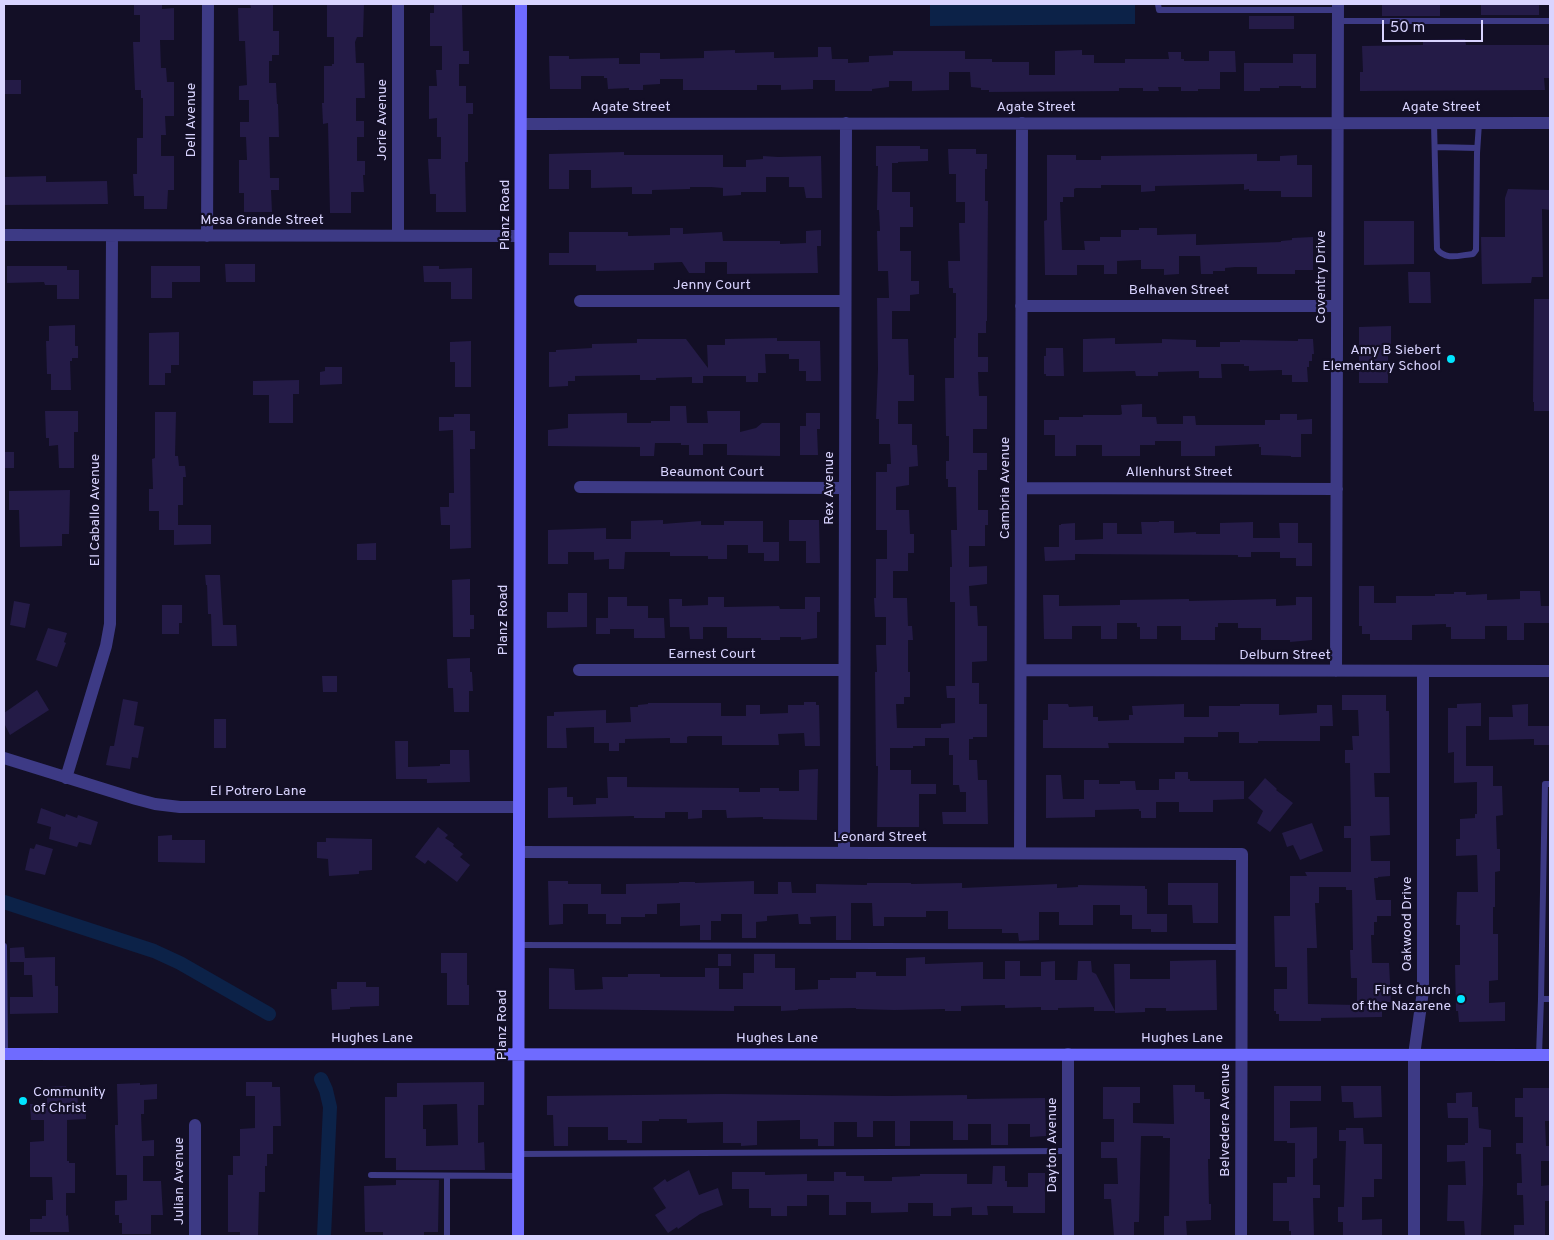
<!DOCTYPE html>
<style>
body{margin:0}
#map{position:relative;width:1554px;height:1240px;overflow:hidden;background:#130f26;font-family:Overpass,sans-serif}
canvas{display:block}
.frame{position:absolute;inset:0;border:5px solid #d9d4ff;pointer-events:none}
.scale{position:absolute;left:1382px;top:20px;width:101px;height:22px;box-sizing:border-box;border:2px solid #d9d4ff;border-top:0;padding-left:6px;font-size:15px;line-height:18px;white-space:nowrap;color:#d9d4ff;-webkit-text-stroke:4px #130f26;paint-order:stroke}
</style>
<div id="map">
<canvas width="1554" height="1240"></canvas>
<div class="frame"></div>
<div class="scale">50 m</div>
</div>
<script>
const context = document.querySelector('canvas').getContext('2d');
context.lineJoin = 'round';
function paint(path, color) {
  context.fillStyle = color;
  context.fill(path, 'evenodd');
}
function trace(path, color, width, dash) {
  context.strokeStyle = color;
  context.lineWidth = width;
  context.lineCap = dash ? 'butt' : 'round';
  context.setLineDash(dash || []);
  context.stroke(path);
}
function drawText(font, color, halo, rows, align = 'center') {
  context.font = font + ' Overpass,sans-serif';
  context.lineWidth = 4.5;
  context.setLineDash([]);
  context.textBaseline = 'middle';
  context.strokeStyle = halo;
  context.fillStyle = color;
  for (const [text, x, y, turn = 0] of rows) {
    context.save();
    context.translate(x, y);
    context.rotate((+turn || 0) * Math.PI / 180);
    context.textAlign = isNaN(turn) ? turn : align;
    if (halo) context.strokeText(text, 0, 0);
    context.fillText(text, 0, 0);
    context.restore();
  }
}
paint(new Path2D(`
 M930 4H1135V24L930 26Z`), '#0c2248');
trace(new Path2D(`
 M4 902 154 951 180 963 269 1014
 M321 1079 326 1090 330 1107 324 1236`), '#0c2248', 14);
paint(new Path2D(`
 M134 4H162V9L174 8V40H160L161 68H166L167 82H174V116H165L166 135H161V156H174V190H168L167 209H144V196H134L133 174H137V138H143V98H141V90H135L133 42H140V15H134Z
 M250 4H273V31H279V55H272V61H269V83H276L277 104H278L279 137H269L270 178H279V190H271L272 212H244V193H239V160H247L246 137H240V122H249V100H239V86L247 85 245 41H239L238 8H251Z
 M327 4H364L363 37H357L355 42 356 63H364L365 98H356V121H364V137H357V161H365V175H363L364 192H351V213H330L328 123 323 124 322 103H324V66H332V64H334V37H327Z
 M434 4H462L463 51H469V64H459V86H466V103H473V114H468V162H465L466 212H436V194H430L428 159H441V137H437V118L429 119V86H437L436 70H442V46H430V13H434Z
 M1382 4H1440V16H1382Z
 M1481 4H1539V15H1481Z
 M1249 16H1294V29H1249Z
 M1465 39 1466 45H1550V78H1544L1545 90 1360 91V72H1363L1362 46 1423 45V40Z
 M818 47H831L832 59H848V63L869 62V56L893 55V51H965V59H992V62H1029V75H1055V51L1082 50V55H1094V63H1125V59H1169L1168 52H1181V59H1184V61H1209V51H1235L1236 72H1220V89H1198V91H1181V87H1158L1159 91H1143V88H1119V91L989 92V90H981V88L971 87 970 72H949V90L912 91V81H889V87L872 89V91H835V80H813V89L781 90V85H757V90H683V79H660V84L643 85V90H629V88L608 89 607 78H604V76H581V89H550L549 56H569V59L619 58V64H640V53H660V59L704 58V51L735 50V53L774 52V58L818 57Z
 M1293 54H1316V88H1301V86H1279V88H1260V91H1244V63H1293Z
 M4 80H21V94H4Z
 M876 146H920V149H928V161L898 162V163H892V192H910V207H913V227H900V251H911V281H919V294L910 295V311H892V339H908L909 375H914V401H898V424H912V445H917L918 466 909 467V485L896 487V510H909L910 534H914V553H908V571H893V598H907L908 626H912L913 640H908V672H910V697H904V704H896L897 728H941V724L955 723V698H947L946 686H955V602H950V567H952L951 530H957L956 487H948V479H946V461H949V436H946L945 378H954V338H956V293H953V288H949L948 261H960L959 223H965V202H956V174H949L948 149H976V154H987V169H985V201H988L987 321H986V333H978V357H988V372H978L979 396H987V429H973V453H987V470H978V510H988V525H985V546H969V567L987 566V584L969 586 970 606H977L978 626H987V661L972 662V683H979V704H987V737H973V739H969V760H977L978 780H987L988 824H943L942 812H966V792H960L959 785H953V755H949V738H925V746H913V748H890V770H911V784H936V794H919V827H877L878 766H876L875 672H877L876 645H886V617H875L874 598H876V559H887V530H876V472H887V464H891L890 444H879V419H876L878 369 877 298H889L888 271H878L877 231H880L879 210H877L878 166H876Z
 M624 152V155H723V167H746V160L763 159V156L778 157 821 156 822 198H806L804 187H789V177H766V192H741V195L723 196V188L711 187H690V189L652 190V194H632V187L591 188V170H569V189H549V154Z
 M1257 154V161H1280V156L1297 155V165H1312V197H1281V191H1249V189L1244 190V184L1155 186V191L1141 192V185H1101V188H1076L1074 189V197H1063V202H1060L1062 250H1085L1084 241H1100V237H1121V230H1139V228H1157V235L1196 234V245L1281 242V241L1292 240V238L1313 237V270H1295V274H1257V267H1235L1225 268V271H1213V274H1201L1200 256H1179V274L1164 275V269H1141V260L1117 261V274H1104V265H1077V275H1045L1044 221 1047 220V155H1076V160H1101V156Z
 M46 176V182L107 181 108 204 4 205V177Z
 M1508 189 1550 190V210L1542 209 1543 277H1532L1531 283 1482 284 1481 237H1505V198Z
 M1364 221H1414V264L1364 265Z
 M670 228H683V234L722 232 723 241H780V244L806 243V231L821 230V246H817L818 273 727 274V262H705V273H689L682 262 655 263H654V270L596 271V265H549V253H569V232H628V236L670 235Z
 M225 264H255V282H226Z
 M7 266H67V270H79V299H57V285H45L44 282 7 283Z
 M151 266H200V282H172V298H151Z
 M423 266H439V269L472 268V299H451V282H424Z
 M1408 272H1430L1431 303H1409Z
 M1534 299H1550V411H1534V402H1533Z
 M75 325V346H78V358H72V361H70L71 390H51V374H47L46 341H49V326Z
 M1391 326V351H1388V383H1359V327Z
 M179 332V365H171V373H165V385H149V333Z
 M777 338V341H820L821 381H806V371H799V359H789V354H765L766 373H758V382H746V376H703V383H692V377L656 378V380H640V375L575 376V381H568V386L549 387V352H556V350L592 348V344L637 343V339H686L708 368 707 345H725V339Z
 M1115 338V344L1162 343V339L1196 340V347H1220V342H1240V340L1298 341V339H1313L1314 354H1312V361H1309V367H1307L1308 382H1292V375H1282V370L1249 371V366H1244V364H1221L1222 378H1199V371L1158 372V376H1136L1135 371 1083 372V339Z
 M471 341V387H455V362H450V342Z
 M1046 348H1063L1064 376H1046V374H1044V356H1046Z
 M325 367H342V384L320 385V372L325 371Z
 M299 380V394H293V423H269V395H253V381Z
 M1142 404V417H1156L1157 424H1183V416H1195L1196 425H1265V420H1280V414H1297V420L1312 419V434H1301V457H1291V456L1261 455V447H1259V444L1215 446V456H1181V441H1155V445H1140V456H1102V445H1076V456H1055V435H1044V420H1059V417H1083V415H1120L1122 414 1121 405Z
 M670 406H686L687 423H708L707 411H740V432L756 428 762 423H780V456L727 455V444H703V455H689V445H681V443H655L654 456H640V447L548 446V430L568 428V414L627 413V423H651V421H670Z
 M45 411H78V432H74V468H59L58 445 49 446V438H46Z
 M155 412H176L175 456H178L179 466H185L186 477H183V505H178V525H211V544L174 545V530H159V511H149V489H153L152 459 155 458Z
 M806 413H820V429H817L818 455H800V426H806Z
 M454 414H470V431H475V449H470L471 548 450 549V525H441L440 507H449V493H454L453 430 439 431V417H454Z
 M4 452H14V468H4Z
 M70 490 69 534H62V546L20 547 19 510H9V491Z
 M663 520V524L701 521V525H724V521H763V542H779V561H764V553H748V545H727V559H708V556H670V552H625L624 569H609V559L594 560V552H568V564H548V530L606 528V539H631V521Z
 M789 520H819L820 563H806V541H789Z
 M1159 521H1174V533L1196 532V534H1220V523L1253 522V538H1280L1279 523H1298V543H1312V566H1296V558H1280V552H1251V557H1238V555L1075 554V560L1045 561 1044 547H1059V525H1061V524L1075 523V540L1103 539V523H1117V534H1142L1141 522H1159Z
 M376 543V560H357V544Z
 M205 575H220L223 625H236L237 646H212L211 614H208L207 585H206Z
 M470 579V615H474V629H470V637H453L452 580Z
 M1359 586H1374V603H1396V596H1435V594H1454V592H1466V595L1487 594V600L1520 599V591H1540L1541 606H1550V623H1524V640H1507V626H1485V639H1451V627H1446V624L1412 625V640H1370V634H1362V626H1359Z
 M568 593H587V627L547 628V612H568Z
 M1043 595H1059V606L1120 605V600L1189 599V601L1276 599V606L1296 605V597H1312V640L1290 642V640H1261V628H1238V623H1218V627H1215V640H1181V626H1157V639H1140V627H1137V623H1117V639H1101V626H1072V639H1044Z
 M608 597H627V606H648V618H664L665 638H634V629H610V634H596V618H608Z
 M708 597H724V607L779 606 780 609H805V597H820V612H817V638L801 640V637H780V640H761V638H727V627H703V639H690L689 627H670L669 599H682V606L708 605Z
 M14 601 30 604 25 628 10 625Z
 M162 605H182V623H179V634H162Z
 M48 628 67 633 64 642 66 643 57 667 36 660Z
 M470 658V672H472L473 691H469V712H454L453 688H448L447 659Z
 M322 676H337V692H323Z
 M37 690 49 710 10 735 4 723V713Z
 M1342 695H1386V711H1389L1390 773H1374L1375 797H1389L1390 835 1370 836 1371 861H1390V876L1378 877V878H1374L1376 900H1391V916H1377V922H1374V935H1371L1372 963H1389L1391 1002H1382V1017L1321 1018V1021H1279V1014H1276V1011H1274V989H1287V967H1275L1274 916H1290V876H1307L1305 872H1351V838H1344V826H1351L1350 763H1345V750H1353L1352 736H1359L1358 710H1342ZM1319 887H1346V890H1352L1353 950H1350L1351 978H1357V1005L1308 1004 1307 948H1317L1315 903H1319Z
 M123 699 138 702 134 725 144 727 138 758 132 757 130 769 106 765 110 746H114Z
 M804 702H816V705H819L820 746H805L804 733 778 734 779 745H722V736H689L687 737V743H670V738L625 739V743H619V751H609V743H594V727L566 728 567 748H547V716H554V712L606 710V723L631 722 630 707H638V705L648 704V703H721V716H746V705H760V714L788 713V705H804Z
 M1481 703V726H1466V766H1493V786H1502L1503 815 1496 816 1497 849H1500V871L1495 872V907H1493V934H1498V980L1489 981V1003L1505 1002V1021L1459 1022 1458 1011H1456L1455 965H1460V925H1456L1457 892H1478L1477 855 1456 856V839H1460V819L1475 818V814H1477V782L1454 783V752L1448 753V708H1457V704Z
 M1048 704H1068L1069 707 1093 706V717H1098V721L1129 720V715H1133L1132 706 1184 704V717H1209V706H1240V704H1279V715L1317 713V705H1332L1333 726H1320V741H1258V743H1239V732H1218V737H1184V743H1108L1109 748H1043V720H1048Z
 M1528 704V726H1550V745H1534V739L1489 740V717H1513L1512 705Z
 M214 719H226V748H214Z
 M395 741H408V767L440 766V764H450V750H469L470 782 427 783V779H396Z
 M818 769 817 820 763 819V817L727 818 726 810H702V818L688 819V812H665V818H634V816L548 818V788L567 787V797H573V805L596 804V798H608L607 777H627V787L739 788V792H760V788H779V791H799V770Z
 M1175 772H1188V779H1190V781H1244V799L1213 800V812H1179V802H1156V818H1141V811H1139V809L1095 810V817L1046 818V775H1061L1063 799H1084V780H1099V784H1120V781H1135L1136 790H1159V779H1175Z
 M1265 778 1277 789 1276 790 1293 803 1270 832 1257 823 1263 811 1248 798Z
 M41 808 65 817 66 814 77 818 78 815 98 822 91 845 79 842 77 847 49 839 51 827 37 823Z
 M1312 823 1323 851 1300 860 1293 845 1287 847 1282 833Z
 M438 827 448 835 445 838 454 844 453 846 463 854 460 857 470 865 457 882 428 860 425 864 415 857Z
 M172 835V840H205V863L158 862V836Z
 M326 838 372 839V870L359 871V874L329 876 328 859 317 858V842H326Z
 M36 844 53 849 45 875 25 870 30 848 34 849Z
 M548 881H568V884H601V894H626V884L679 883V882H695V883L754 881V894H778V882H791L792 893H816V884L867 885V883H911V884L962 883V888L1057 884V888L1078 887V885L1145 886V889H1147V914H1167V932H1151V929H1132V915H1120V905H1093V925H1059V912H1039V940L1019 941 1018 933H1002V929H948V911H926V917H884V926H873L872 903H851V940H836V916L810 917 811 924H799L798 914 767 916V921L756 922V938H742V914H721V921H711V940H700V925L680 926V903L657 904V914H645V917H621V924H606V914H588V904H563V924L549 925Z
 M1168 883H1218V923H1193L1192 905H1168Z
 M24 947 25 958 55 957V986H58V1013L10 1014V997H33L32 975H24V962H10V948Z
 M441 953H467V985H469V1005H447V973H441Z
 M718 954H731V966H718Z
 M754 954H775V968H795V990L818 989V980H830V978H856V972H876V976H906V958L925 957V964L983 962V979H1005V961H1020V976H1041V962L1055 961V980H1077L1078 961H1091L1092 972 1096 974 1115 1011 1114 964H1130V979H1170V961L1216 960 1217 1010 1166 1011V1008H1145V1012L1115 1013V1011H1094V1007L1058 1008V1010H1041V1007L1005 1008V1005L961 1006V1011H945V1009L894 1010 856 1009V1008L798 1009V1010L781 1011V1006H734V1011L549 1009V968L574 969 575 990 603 989 602 977H628V974H660V977H705V968H719V989H743V973H754Z
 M337 982H366V987H379V1006L350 1007V1009L332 1010 331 989H337Z
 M246 1082H272V1087H280L281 1126H273V1154H267V1166H265V1192H259L258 1236H240V1232H228V1175H233V1156H240V1129L255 1128V1096H246Z
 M484 1082V1105H478V1143L484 1142 485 1170H396V1158H385V1097H397V1083ZM457 1104 458 1145 426 1146V1129H423V1105Z
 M140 1083V1085L157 1084V1099L144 1100V1114H141L142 1141 154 1140V1156H143V1181H161L163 1215H151V1234H122V1223H119V1215H115V1201L127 1200V1175H116L115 1133V1125H118L117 1084Z
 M1173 1085H1195V1092H1204V1099H1210V1159H1208L1209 1204H1211V1220L1186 1221 1187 1236H1164V1216H1169L1170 1138H1163V1136H1141L1139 1222H1134V1236H1114L1111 1199H1104V1184H1118L1117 1158H1101V1142H1114V1119H1103V1087H1140V1103H1133V1123L1174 1124Z
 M66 1086V1088H77L78 1107H86V1119L67 1120V1161H69V1163H75V1193H66V1216L68 1215 69 1232H30V1219H42V1216H46V1200H53L52 1177H30V1142L44 1141V1120H31L30 1104H47V1087Z
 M1274 1086H1321V1101H1290V1128L1317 1127V1158L1313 1159V1185H1320V1198H1313L1314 1236H1291V1231H1289V1221H1273V1183H1287V1177H1295V1143H1287V1141H1274Z
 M1341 1086H1381L1382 1117 1354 1118 1353 1102H1342Z
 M1523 1088H1550V1121H1545L1546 1146H1550V1161H1541V1186L1550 1185V1201H1545V1236H1514V1225H1524L1523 1195H1517V1183H1522L1521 1154H1516V1143H1523V1117H1515V1098H1523Z
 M1472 1092V1107H1478L1479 1128 1491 1130V1147H1483V1185L1481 1236H1465L1464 1221H1447L1448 1185H1466L1465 1161 1447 1162V1145H1465V1143H1468V1118H1448L1447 1103H1456V1093Z
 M723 1094 890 1096 967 1095V1099L1045 1098 1046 1136 1030 1137V1124H1008V1145H991V1124H968V1140H953V1121H910V1146H895V1121H873V1137H857V1122H834V1146H818V1139H800V1120L764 1121H757V1145L741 1146V1143H723V1122L687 1123V1119H659V1121H642V1143H627V1140H608V1127H568V1146H554L553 1115H547V1096Z
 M1346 1128H1363L1364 1144H1382V1179H1374V1197H1362V1220L1382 1219V1236H1343V1222H1338V1207H1344V1204L1346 1141H1339V1130H1346Z
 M993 1166H1005V1181H1007V1187H1028V1173H1045V1213H1013V1206H987L988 1215H972V1207L951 1208V1216H933V1203H908V1212L871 1213V1202H846V1215H829V1195H807V1206H787V1216H771V1208H749V1189H732V1172H765V1175L807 1174V1181H834V1172H846V1176H864V1181H892V1177L920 1176V1174H967V1184H992Z
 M689 1170 699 1195 718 1188 723 1205 700 1214 678 1229 677 1227 668 1233 655 1215 666 1208 653 1188 665 1179 667 1182Z
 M396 1180H439L438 1232H424V1236H383V1232H365L364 1186 396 1185Z`), '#241b47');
trace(new Path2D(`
 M1158 4 1159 10H1338
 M1338 21H1550
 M1434 123 1437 249C1446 261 1460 255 1473 254L1476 250 1477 153 1479 123
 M1435 147 1477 148
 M519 945 1242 947
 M4 946 5 1054
 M1541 999 1545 784H1550
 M1539 1055 1541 999H1550
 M518 1154 1068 1151
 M371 1175 518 1176
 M447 1176V1236`), '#3d3a85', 6);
trace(new Path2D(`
 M521 124 1550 123
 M4 235 520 236
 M207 236 208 4
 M398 236V4
 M580 301H845
 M1021 306H1337
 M580 487 845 488
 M1021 488 1337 489
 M579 670H844
 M1021 670 1550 671
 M1336 671 1338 4
 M4 758 136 799 155 804 180 807H519
 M66 778 106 646 110 624 112 236
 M519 852 1242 854 1241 1236
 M844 853 846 123
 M1020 853 1022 123
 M195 1236V1125
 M1068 1236V1054
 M1414 1236V1055L1423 991V671`), '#3d3a85', 12);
trace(new Path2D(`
 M4 1054 1550 1055
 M518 1236 521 4`), '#6f6bff', 12);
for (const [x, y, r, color] of [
 [1451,359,5,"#00e5ff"],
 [1461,999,5,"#00e5ff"],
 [23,1101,5,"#00e5ff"]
]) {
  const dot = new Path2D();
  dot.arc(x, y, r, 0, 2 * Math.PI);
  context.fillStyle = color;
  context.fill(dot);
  trace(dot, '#130f26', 2);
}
drawText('14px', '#d9d4ff', '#130f26', [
 ["Agate Street",631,108],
 ["Agate Street",1036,108],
 ["Agate Street",1441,108],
 ["Dell Avenue",192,120,-90],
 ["Jorie Avenue",383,120,-90],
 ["Planz Road",506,215,-90],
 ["Mesa Grande Street",262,221],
 ["Coventry Drive",1322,277,-90],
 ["Jenny Court",712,286],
 ["Belhaven Street",1179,291],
 ["Beaumont Court",712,473],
 ["Allenhurst Street",1179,473],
 ["Rex Avenue",830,488,-90],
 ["Cambria Avenue",1006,488,-90],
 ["El Caballo Avenue",96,510,-90],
 ["Planz Road",504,620,-90],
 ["Earnest Court",712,655],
 ["Delburn Street",1285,656],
 ["El Potrero Lane",258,792],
 ["Leonard Street",880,838],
 ["Oakwood Drive",1408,924,-90],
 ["Planz Road",503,1025,-90],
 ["Hughes Lane",372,1039],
 ["Hughes Lane",777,1039],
 ["Hughes Lane",1182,1039],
 ["Belvedere Avenue",1226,1120,-90],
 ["Dayton Avenue",1053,1145,-90],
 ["Julian Avenue",180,1181,-90]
]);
drawText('14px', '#d9d4ff', '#130f26', [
 ["Amy B Siebert",1441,351],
 ["Elementary School",1441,367],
 ["First Church",1451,991],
 ["of the Nazarene",1451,1007],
 ["Community",33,1093,"left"],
 ["of Christ",33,1109,"left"]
], 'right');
</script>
